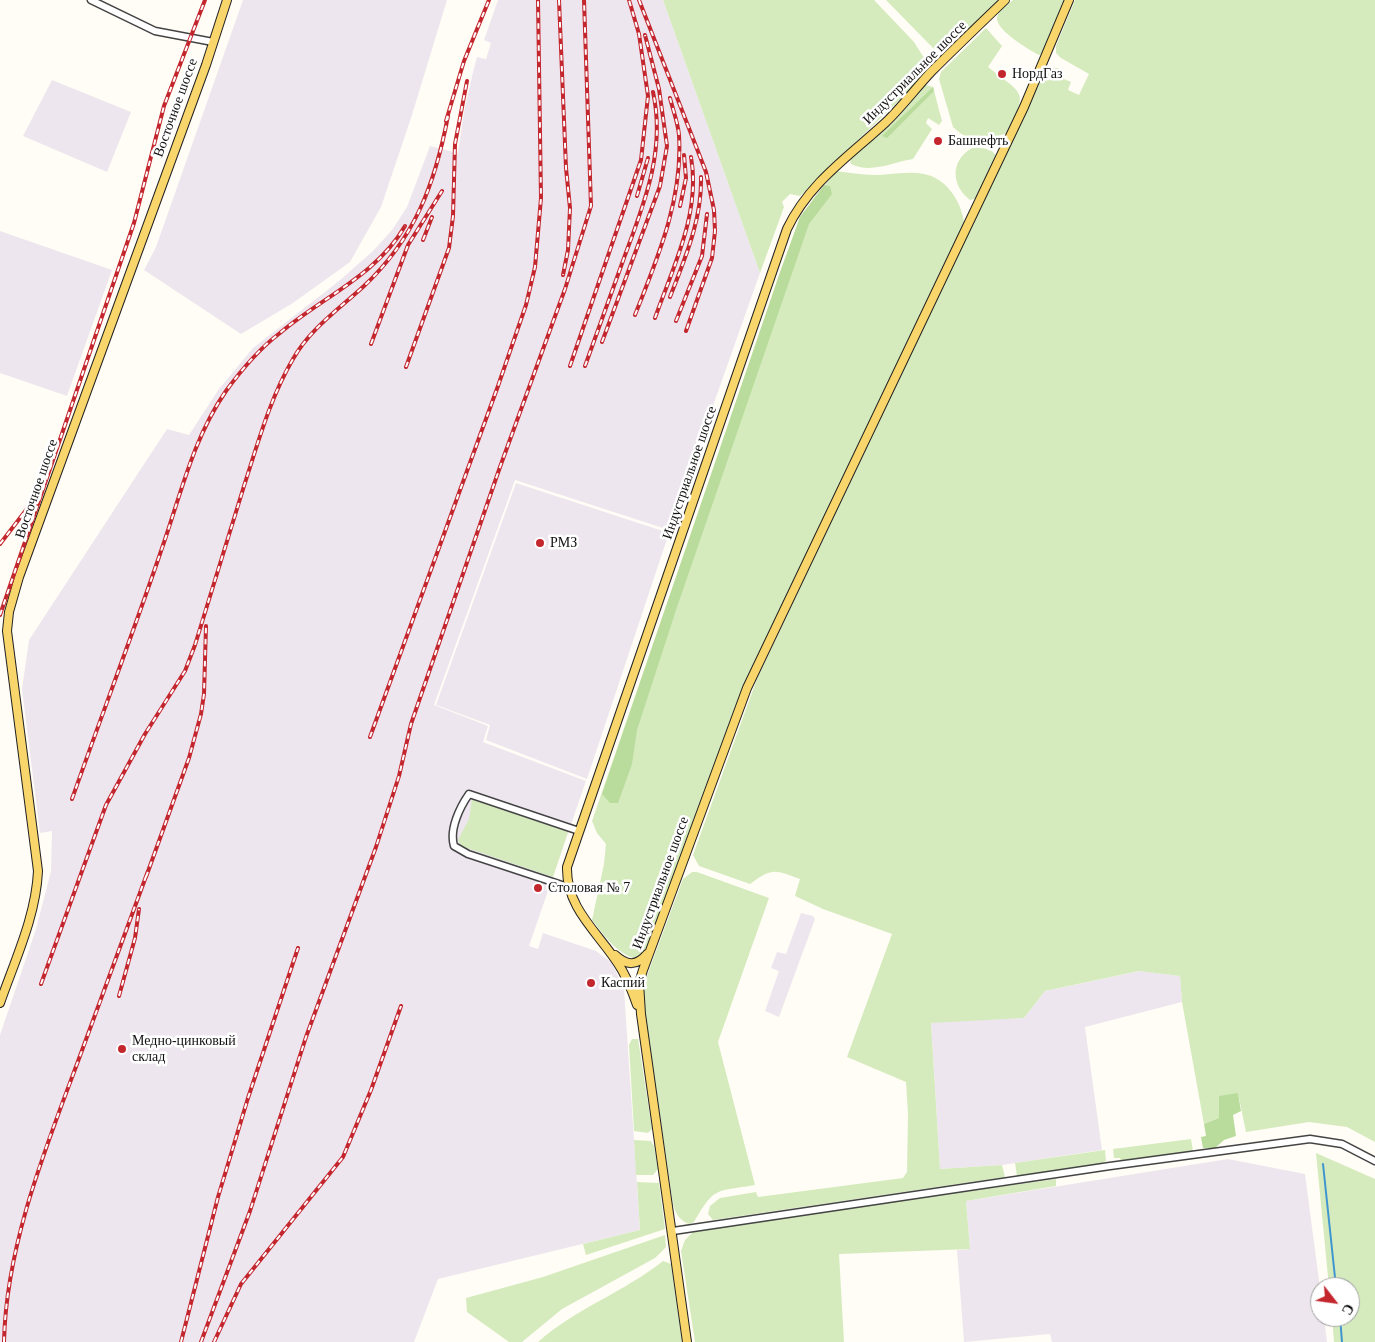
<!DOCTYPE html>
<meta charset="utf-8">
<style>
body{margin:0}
#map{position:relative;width:1375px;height:1342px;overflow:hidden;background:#fffdf5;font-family:"Times New Roman",serif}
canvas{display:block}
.north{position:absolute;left:1310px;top:1277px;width:50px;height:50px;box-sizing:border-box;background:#fff;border:1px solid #a0a0a0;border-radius:50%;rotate:120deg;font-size:14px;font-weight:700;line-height:20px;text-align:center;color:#111}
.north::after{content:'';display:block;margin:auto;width:18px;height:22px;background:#c4262e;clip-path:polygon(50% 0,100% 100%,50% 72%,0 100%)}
</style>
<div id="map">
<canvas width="1375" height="1342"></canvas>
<div class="north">С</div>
</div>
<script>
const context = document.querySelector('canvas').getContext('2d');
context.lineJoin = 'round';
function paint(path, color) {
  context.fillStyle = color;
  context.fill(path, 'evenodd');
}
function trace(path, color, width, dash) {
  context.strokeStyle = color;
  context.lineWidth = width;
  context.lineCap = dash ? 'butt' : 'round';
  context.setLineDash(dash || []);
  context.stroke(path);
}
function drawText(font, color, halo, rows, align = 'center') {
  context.font = font + ' "Times New Roman",serif';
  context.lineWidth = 5;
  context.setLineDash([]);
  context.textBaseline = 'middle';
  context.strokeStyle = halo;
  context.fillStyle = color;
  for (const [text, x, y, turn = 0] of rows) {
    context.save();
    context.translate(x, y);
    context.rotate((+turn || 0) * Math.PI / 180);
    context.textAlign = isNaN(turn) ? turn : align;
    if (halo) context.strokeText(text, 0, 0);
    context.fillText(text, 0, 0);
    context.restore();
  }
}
paint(new Path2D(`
 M243 0H447L412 115 381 207 350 262 293 303 241 334 144 270 156 247Z
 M498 0H663L760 273 669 530 515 480 434 705 488 726 483 742 586 781 529 946 538 949 543 933 596 951 612 963 624 989 640 1230 438 1279 414 1342H0V1035L36 929 51 871 52 831 40 833 22 689 29 640 167 429 189 435 219 389 253 348 339 281 374 250 392 230 407 207 430 146 458 153 464 112 473 72 477 57 486 59 491 43 484 40Z
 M52 80 131 112 107 172 23 136Z
 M0 231 112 270 67 396 0 373Z
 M516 483 669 533 587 779 486 740 490 725 436 705Z
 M801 913 813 916 815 919 779 1017 765 1011 779 971 771 968 777 952 786 954Z
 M1140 971 1180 976 1182 1002 1085 1027 1102 1150 1002 1165 940 1169 931 1022 1024 1018 1045 991Z
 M1228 1159 1305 1174 1320 1288V1317H1324L1327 1342H1052L1050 1334 964 1342 957 1250 970 1249 966 1201Z`), '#eee6ef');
paint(new Path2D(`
 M663 0H874L914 42 926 61 922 78 800 196 790 194 782 202 784 207 760 273Z
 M886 0H998L948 51 941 52 933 48Z
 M1013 0H1066L1044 52 1039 55C1029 50 996 30 997 18 997 12 1008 4 1013 0Z
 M1075 0H1375V1142L1347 1127 1309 1122 1246 1132 1238 1093 1219 1118 1204 1124 1182 1002 1180 976 1139 971 1045 991 1024 1018 931 1023 940 1169 1002 1165 1005 1177 713 1220 708 1214 710 1206 720 1198 756 1192 758 1197 903 1178 907 1172 908 1114 906 1082 847 1057 892 934 823 909 795 896 800 879C775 870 773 867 750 884L699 866 693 855 757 679 1044 74 1051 68H1059L1064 79 1071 82 1068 90 1079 95 1089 74 1061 58 1056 53V46Z
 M986 28 1002 46 988 67C1024 96 1028 89 1008 133 984 140 973 146 953 127L939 79 941 72Z
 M926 85 933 87 942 121 939 125 928 118 926 123 932 129 913 159C893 162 871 174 851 164L850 159Z
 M972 148C983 148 991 147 997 157L977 198 970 200C951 185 950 161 972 148Z
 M836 171C850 173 864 175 879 175 909 173 933 166 953 194 959 203 963 213 964 223L745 683 649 948 636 959C616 953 604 935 592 920L604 864 606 844 597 833 592 821 800 217Z
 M472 799 568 832 553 877 461 846 458 840 469 819Z
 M692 872H697L769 898 718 1042 755 1185C715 1192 715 1186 694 1222L689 1224C679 1220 676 1214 673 1204L643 1000 644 986 649 970 683 879Z
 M632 1039H638L652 1129 648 1133 634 1131 629 1045Z
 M1191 1139 1193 1151 1121 1161 1120 1158H1114L1113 1149Z
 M634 1140 651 1141 654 1146 658 1169 653 1175H636Z
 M1105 1150 1106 1161 1100 1164 1017 1176 1015 1163Z
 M1316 1153 1375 1179V1342H1334L1332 1317H1350V1287H1329Z
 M1056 1179V1186L966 1201 970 1249 839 1254 844 1342H695L681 1251 685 1240 693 1232 819 1212Z
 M637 1182 659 1183 665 1229 586 1255 583 1244 640 1230Z
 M665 1235 666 1247 655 1258 562 1309 522 1342H509L467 1312 466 1298 543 1277Z
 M663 1261 671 1264 682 1342H538C575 1309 624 1292 663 1261Z`), '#d5ebbd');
paint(new Path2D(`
 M933 87 934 91 887 138 882 136Z
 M824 185 830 186 832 194 809 224 677 607 637 730 632 764 618 803H610L602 794 780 272 800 217Z
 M1238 1093 1241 1111 1233 1115 1236 1136 1224 1140 1215 1148H1203L1201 1137 1206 1136 1204 1124 1219 1118V1096Z`), '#b9dc9c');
trace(new Path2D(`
 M1323 1164 1336 1287
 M1340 1317 1342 1342`), '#3f96cf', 2);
const minor = new Path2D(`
 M91 0 155 31 213 42
 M568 887 468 854 454 846C449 829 460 807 469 794L579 831
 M673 1231 1110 1166 1310 1139 1342 1144 1375 1161`);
const major = new Path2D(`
 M615 955C627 966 637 966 647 954
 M0 1003C15 960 36 916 38 871L7 631 9 612 19 577 206 65 227 0
 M637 1005C633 993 628 981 622 970 602 935 566 911 567 867L787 229C809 183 848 157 885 123 901 108 915 89 931 72 955 48 980 24 1005 0
 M687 1342 641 1014 639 983 643 970 747 688 1024 107 1069 0`);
trace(minor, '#444', 9);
trace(major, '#222', 10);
trace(minor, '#fff', 6);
trace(major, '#f9d66b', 8);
const rail = new Path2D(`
 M559 0 566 168 570 208 568 250 563 275
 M639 0 706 172 714 210 715 231 712 258 686 331
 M446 121 464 61 489 0
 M637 196 648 158
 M680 206 686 178 684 155
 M423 240 432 217
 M670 297C685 258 702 220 701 177
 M635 315C658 257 683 199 679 135 678 123 673 110 670 98
 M655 318C673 267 701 213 691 157
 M676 321 702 256 707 214
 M602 342 660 186 667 146 659 89 645 35
 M371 344 408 245 442 191
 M570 366 641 160 648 96 639 34 629 0
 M585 366C598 330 611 294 624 258 644 204 666 151 653 92
 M406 367 449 248 453 216 455 144 467 81
 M0 544 33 501
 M0 615 134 223 164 106 205 0
 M370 737 498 386 526 305 535 267 541 198 538 0
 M72 799C101 717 132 636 160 554 180 498 192 440 226 391 242 369 259 349 280 333 321 298 377 275 405 226
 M146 877 189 758 201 714 204 694 206 626
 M41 984 106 805 145 734 185 671 195 645C211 592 228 539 244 486 258 443 270 398 293 359 310 329 339 309 364 286 415 238 435 184 448 116
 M119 996 135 938 139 909
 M4 1342C6 1247 44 1152 77 1064 101 1000 124 935 148 871
 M181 1342 218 1197 248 1098 298 948
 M201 1342 250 1211 306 1037 376 847 399 776 411 724 500 467 565 289 591 206 584 0
 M214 1342 241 1284 343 1157 371 1090 401 1006`);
trace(rail, '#c4262e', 4);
trace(rail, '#fff', 2, [5.5]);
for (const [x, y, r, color] of [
 [1002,74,5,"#c4262e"],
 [938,141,5,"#c4262e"],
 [540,543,5,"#c4262e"],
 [538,888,5,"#c4262e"],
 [591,983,5,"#c4262e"],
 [122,1049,5,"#c4262e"]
]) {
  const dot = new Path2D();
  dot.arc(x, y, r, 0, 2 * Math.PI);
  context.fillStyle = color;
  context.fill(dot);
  trace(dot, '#fff', 2);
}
drawText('14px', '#111', '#fff', [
 ["Индустриальное шоссе",915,73,-45],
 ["Восточное шоссе",176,108,-70],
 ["Индустриальное шоссе",690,473,-71],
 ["Восточное шоссе",37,489,-71],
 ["Индустриальное шоссе",661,883,-70]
]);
drawText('14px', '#111', '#fff', [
 ["НордГаз",1012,74],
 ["Башнефть",948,141],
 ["РМЗ",550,543],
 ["Столовая № 7",548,888],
 ["Каспий",601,983],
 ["Медно-цинковый",132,1041],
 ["склад",132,1057]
], 'left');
</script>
